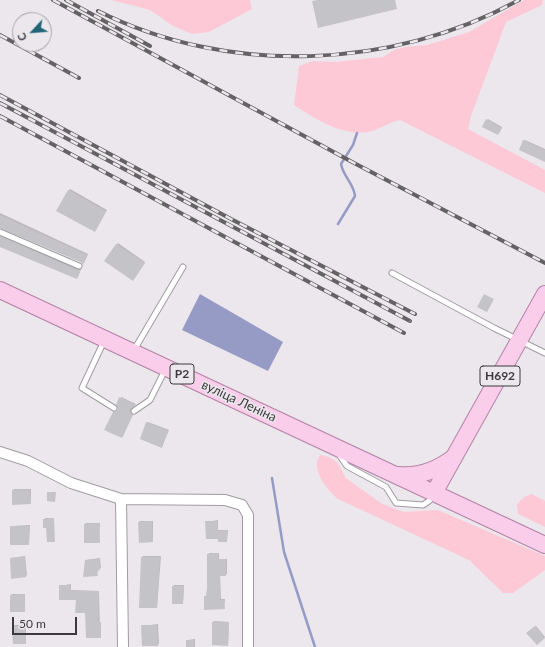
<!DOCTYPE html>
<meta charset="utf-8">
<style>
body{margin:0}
#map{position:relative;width:545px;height:647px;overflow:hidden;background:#ebe7ec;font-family:Lato,sans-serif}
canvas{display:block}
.north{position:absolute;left:12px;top:12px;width:40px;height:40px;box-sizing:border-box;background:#ebe7ec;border:1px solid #a5a2a6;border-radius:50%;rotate:244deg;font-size:11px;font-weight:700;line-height:16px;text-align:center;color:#3c3a3c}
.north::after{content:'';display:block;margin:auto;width:14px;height:18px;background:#216476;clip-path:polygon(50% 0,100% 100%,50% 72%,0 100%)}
.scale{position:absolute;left:12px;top:617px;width:65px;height:18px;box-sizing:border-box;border:2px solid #3c3a3c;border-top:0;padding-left:5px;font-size:12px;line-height:14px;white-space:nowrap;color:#3c3a3c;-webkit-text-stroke:3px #ebe7ec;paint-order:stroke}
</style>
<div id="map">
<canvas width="545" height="647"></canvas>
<div class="north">С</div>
<div class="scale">50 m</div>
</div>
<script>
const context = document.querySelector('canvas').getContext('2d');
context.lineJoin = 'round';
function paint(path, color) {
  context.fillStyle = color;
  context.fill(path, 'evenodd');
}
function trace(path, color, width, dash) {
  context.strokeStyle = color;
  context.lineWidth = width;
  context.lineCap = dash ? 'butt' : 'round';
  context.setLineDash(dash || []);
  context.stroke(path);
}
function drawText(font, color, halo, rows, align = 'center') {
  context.font = font + ' Lato,sans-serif';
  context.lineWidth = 3;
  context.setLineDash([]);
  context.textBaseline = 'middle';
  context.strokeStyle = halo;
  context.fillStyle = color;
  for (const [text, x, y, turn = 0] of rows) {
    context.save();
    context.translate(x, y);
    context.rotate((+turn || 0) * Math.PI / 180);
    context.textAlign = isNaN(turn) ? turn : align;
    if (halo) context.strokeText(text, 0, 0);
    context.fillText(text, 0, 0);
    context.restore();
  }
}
paint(new Path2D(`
 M111 0H250L252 9 209 32 192 34 173 26 150 10Z
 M524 0H543L542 5 506 22 471 116 468 129 545 170V193L400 120C389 122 379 130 368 132 342 136 315 119 294 105L299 66 313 61 335 62 383 57 394 50 405 47 427 45 469 32Z
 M320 455 329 457 337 462 346 478 382 504 404 512 438 510 545 556V570L513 593H503L469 560 338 499C327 490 310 469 320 455Z
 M532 494 545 501V527L518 514 517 504 524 497Z`), '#fdc9d7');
paint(new Path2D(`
 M200 294 283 342 268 371 182 330Z`), '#969bc6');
paint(new Path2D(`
 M488 119 502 127 499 133 487 120Z
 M525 140 545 149V161L524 141Z
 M70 189 107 210 96 230 69 190Z
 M0 213 88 254 84 263 0 228Z
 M0 235 81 269 78 277 0 246Z
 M118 243 145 262 134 279 105 261Z
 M121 397 136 404 131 408 133 413 123 436 114 412 119 410Z
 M148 422 169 430 162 446 147 423Z
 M14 489H31V502L13 490Z
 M45 518H54V541L47 527Z
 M218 520V530H228L227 541H219V538L206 522Z
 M140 521H153V541L139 522Z
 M86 523H100L99 542 85 524Z
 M30 525 29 544 11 526H12Z
 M209 553H219V559H227V574L220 575 221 599H225L224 608 205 597 207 596 208 588Z
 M25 556 27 575 26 576 11 558Z
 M143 556H161L157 607 142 557Z
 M100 558 101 568 98 569 97 575 86 560Z
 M71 584V590L99 591 100 637 77 599 60 586Z
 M174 585H184L183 603 173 586Z
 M12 594H25V611L11 595Z
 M214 621 229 622 228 645 213 622Z
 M158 624 159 644 158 645 142 626Z
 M14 625H26V643L13 626Z
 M536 626 545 637 537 644 528 633Z
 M195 639V647H187L188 640Z`), '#0003');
trace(new Path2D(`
 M338 224 355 196C354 184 343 176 341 164L353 145 357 133
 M272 478 284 552 315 647`), '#969bc6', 2.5);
paint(new Path2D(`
 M317 0H395L397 9 318 28 312 1Z
 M486 119 502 128 498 135 482 127Z
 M523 140 545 150V162L519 150Z
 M68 190 106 211 95 232 56 211Z
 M0 215 87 255 83 265 81 262 0 228Z
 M0 236 77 270 81 269 77 279 0 247Z
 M116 244 145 263 133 281 104 261Z
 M484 294 494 299 487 312 477 307Z
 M119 397 136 405 130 410 133 415 122 438 104 430 113 412 118 410 116 405Z
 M146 422 168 431 162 448 140 439Z
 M30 489 31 504 12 505V490Z
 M47 492H56L55 502 47 501Z
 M54 518 55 542H47L46 528H43V519Z
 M152 521 153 542 139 543 138 522Z
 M205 521H217L218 531 227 530V542H218V539H206Z
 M99 523 100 543H84V524Z
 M10 526H29V545H10Z
 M218 553V559H226V576H220V600H224L225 609 204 610V596H206L207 588V554Z
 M25 557 26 577 11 579 10 558Z
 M141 557H160L157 608H139Z
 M100 559V570L97 571 98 576 83 577 85 560Z
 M59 585H70L71 591H99L98 622H101V638H86L85 613H75L76 600H59Z
 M172 586H184L183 604H172Z
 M25 594V612H10V595Z
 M212 622H229L228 646 212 645Z
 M141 625H157L158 646H142Z
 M12 626H26V644H13Z
 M535 626 545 638 537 645 526 633Z
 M186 640H194V647H186Z`), '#c4c3c8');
const lane = new Path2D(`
 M0 232 79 266
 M392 273 494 328 545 353
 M104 341 82 388 114 408
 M134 350 183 267
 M134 411 150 400 165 370
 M338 453 347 466 386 487 396 503 423 505 429 501 433 495`);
const street = new Path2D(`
 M0 452 28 461 71 483 121 499 225 500 242 505 248 515V647
 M121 499 123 647`);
const primary = new Path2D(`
 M0 290 545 545
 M399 475C419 477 437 470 453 458
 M434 493 545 294`);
trace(lane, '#a09ca1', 7);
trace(street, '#a09ca1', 12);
trace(primary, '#b583a5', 18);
trace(lane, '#fff', 5);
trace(street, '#fff', 10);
trace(primary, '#facdeb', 16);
const rail = new Path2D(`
 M53 0 354 163 545 263
 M66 0 150 46
 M98 11C228 76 392 70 519 0
 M0 35 79 78
 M0 95 231 219 415 314
 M0 103 410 321
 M0 116 404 333`);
trace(rail, '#646264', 4);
trace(rail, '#ebe7ec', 2.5, [8]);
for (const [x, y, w] of [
 [182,374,24],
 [500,376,40]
]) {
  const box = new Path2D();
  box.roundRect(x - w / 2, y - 10, w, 20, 3);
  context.fillStyle = '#ebe7ec';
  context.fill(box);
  trace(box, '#3c3a3c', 1);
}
drawText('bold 12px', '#3c3a3c', null, [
 ["Р2",182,374],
 ["Н692",500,376]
]);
drawText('13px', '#3c3a3c', '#ebe7ec', [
 ["вуліца Леніна",239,401,25]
]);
</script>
